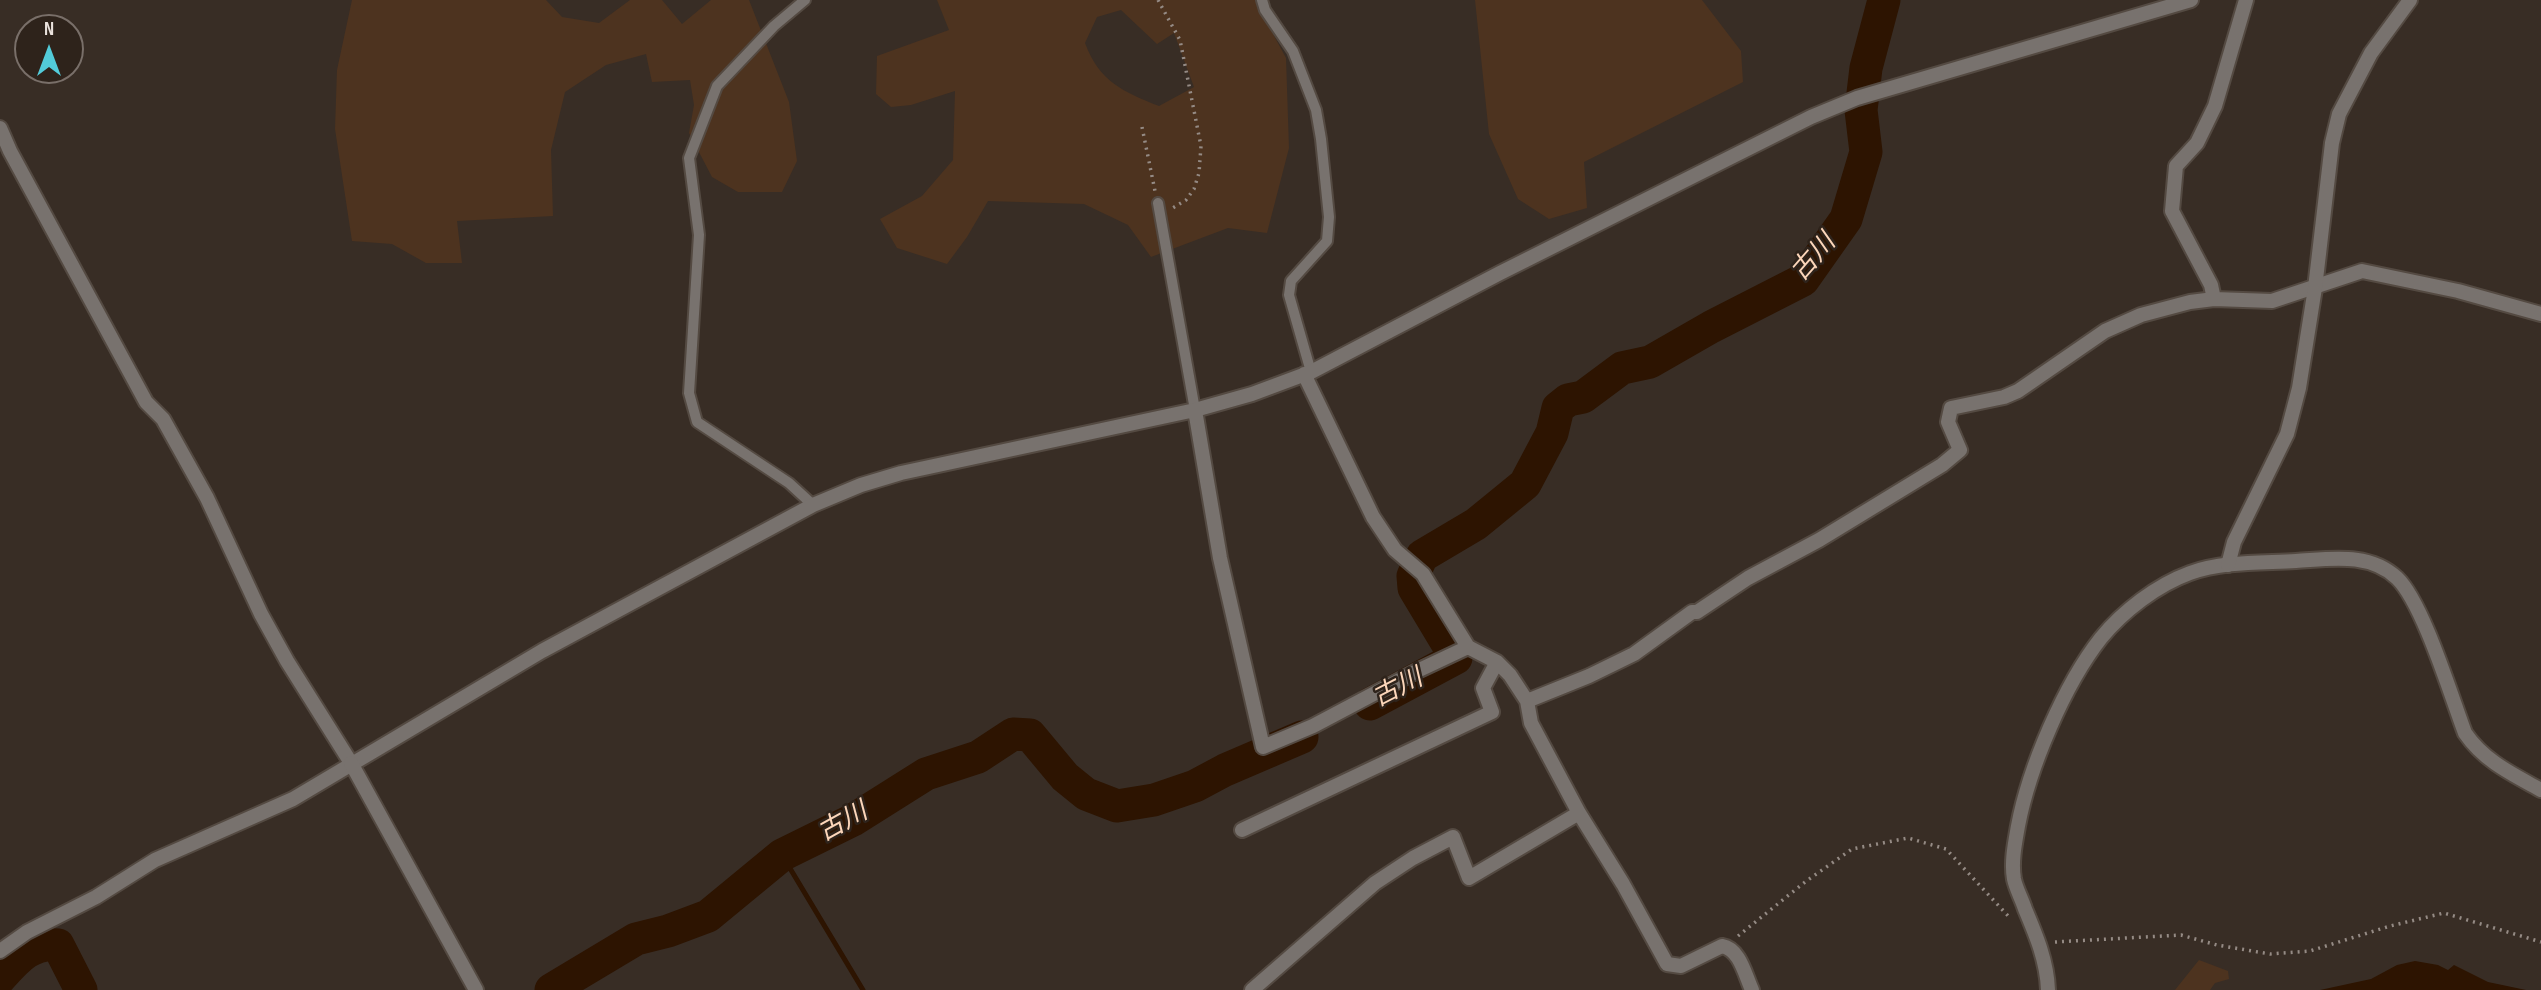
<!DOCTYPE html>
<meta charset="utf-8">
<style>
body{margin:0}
#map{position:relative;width:2541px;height:990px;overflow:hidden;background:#382d25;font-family:"Sofia Sans Condensed",sans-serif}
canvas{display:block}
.north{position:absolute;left:14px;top:14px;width:70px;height:70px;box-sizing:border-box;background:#2e231b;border:2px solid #796f69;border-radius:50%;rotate:0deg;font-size:19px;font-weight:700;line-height:28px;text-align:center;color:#eae2dd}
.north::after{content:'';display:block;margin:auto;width:24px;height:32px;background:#52cbd9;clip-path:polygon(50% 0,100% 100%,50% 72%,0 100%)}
</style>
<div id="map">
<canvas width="2541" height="990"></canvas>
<div class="north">N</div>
</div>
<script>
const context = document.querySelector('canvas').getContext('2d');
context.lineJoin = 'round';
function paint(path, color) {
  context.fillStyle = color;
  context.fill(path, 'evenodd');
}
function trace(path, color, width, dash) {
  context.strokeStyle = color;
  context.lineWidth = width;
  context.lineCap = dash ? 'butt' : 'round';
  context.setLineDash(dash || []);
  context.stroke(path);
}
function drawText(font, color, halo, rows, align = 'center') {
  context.font = font + ' "Sofia Sans Condensed","Noto Sans JP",sans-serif';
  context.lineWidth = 5;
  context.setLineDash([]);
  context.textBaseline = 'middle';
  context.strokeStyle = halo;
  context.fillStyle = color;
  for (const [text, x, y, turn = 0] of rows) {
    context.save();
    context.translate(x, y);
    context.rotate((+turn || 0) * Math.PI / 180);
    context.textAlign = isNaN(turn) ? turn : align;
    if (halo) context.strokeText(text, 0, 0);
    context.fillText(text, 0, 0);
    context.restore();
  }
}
paint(new Path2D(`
 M352 0H546L562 17 599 23 630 0H662L682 24 711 0H749L789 102 797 161 782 192H738L712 177 689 133 694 105 690 80 652 82 646 54 606 65 565 92 551 150 553 216 457 221 462 263H426L392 244 352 241 335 129 337 70Z
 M937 0H1258V6L1286 58 1289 148 1267 233 1228 228 1151 257 1128 225 1084 204 988 201 967 237 947 264 897 248 880 219 922 196 953 160 955 91 911 105 891 107 876 94 877 56 949 30ZM1121 10 1157 44 1174 33 1194 87 1159 106C1123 92 1099 81 1085 43L1097 17Z
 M1475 0H1702L1741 51 1743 82 1584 162 1587 208 1549 219 1518 199 1489 134Z
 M2199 960 2228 971 2229 979 2215 983 2210 990H2175Z`), '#4d331f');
paint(new Path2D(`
 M2415 961 2438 965 2448 970 2454 965 2488 982 2526 990H2320L2371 979 2397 965Z`), '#2d1401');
trace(new Path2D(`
 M782 855 863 990`), '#2d1401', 5);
trace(new Path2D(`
 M1370 704 1456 658 1414 588 1413 576 1422 556 1476 524 1525 484 1552 433 1558 408 1568 400 1583 397 1622 368 1650 362 1711 327 1803 280 1846 219 1866 152 1861 110 1866 68 1884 0
 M0 978C17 959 31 942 58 945L81 990
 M551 990 636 939 668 931 708 916 782 855 853 820 926 774 978 757 1013 734 1030 735 1065 777 1086 794 1117 806 1154 800 1195 786 1225 770 1302 737`), '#2d1401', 33);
const service = new Path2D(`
 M805 0 774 26 717 86 689 158 699 235 689 393 697 422 789 483 813 505
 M1262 0 1265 10 1293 51 1316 110 1321 139 1329 217 1327 241 1291 281 1289 295 1311 372
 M1158 203 1195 410`);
const minor = new Path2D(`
 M0 128 10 151 146 402 163 419 207 498 261 614 287 661 351 763
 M2214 299 2211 285 2172 211 2176 166 2197 143 2215 106 2246 0
 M1304 374 1373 517 1395 550 1423 574 1468 647 1497 662 1510 675 1527 701 1531 723 1579 813 1623 884 1667 964 1681 966 1722 946C1740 949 1745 975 1752 990
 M1195 410 1220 558 1263 747 1313 726 1415 672 1468 647
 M1527 701 1589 676 1634 654 1692 612H1697L1748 578 1819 540 1942 465 1960 450 1948 422 1951 408 2004 397 2018 391 2105 331 2141 315 2190 302 2214 299 2272 301 2362 271 2458 291 2541 314
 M1242 830 1492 712 1483 688 1497 662
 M0 951 27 932 96 897 155 860 293 799 542 651 813 505 861 485 901 473 1195 410 1252 394 1311 372 1500 273 1811 117 1857 98 2191 0
 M1252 990 1375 883 1413 858 1453 837 1469 878 1579 813
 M2048 990C2047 961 2036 935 2025 909 2022 899 2016 889 2014 879 2011 862 2015 843 2018 826 2029 768 2064 685 2101 638 2123 611 2157 585 2190 573 2223 561 2262 563 2296 561 2331 559 2369 552 2397 578 2423 603 2451 696 2465 733 2484 761 2512 774 2541 790`);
const tertiary = new Path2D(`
 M2228 565 2234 542 2287 434 2299 388 2315 288 2332 143 2339 114 2371 53 2410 0
 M351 763 476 990`);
trace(service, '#544a42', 14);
trace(minor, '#544a42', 18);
trace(tertiary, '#544a42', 18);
trace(new Path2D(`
 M1158 0 1180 40 1201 146 1199 173 1194 189 1186 200 1171 209
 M1142 127 1155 191
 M1738 936 1805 882 1852 849 1908 838 1946 849 2011 919
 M2055 942 2181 935 2217 945 2270 954 2310 951 2390 926 2444 913 2541 942`), '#958b85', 3.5, [2, 5]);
trace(service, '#78726e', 10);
trace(minor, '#78726e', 14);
trace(tertiary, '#78726e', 14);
drawText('italic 26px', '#fcd6ba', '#2e231b', [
 ["古川",1814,258,-49],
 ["古川",1398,689,-27],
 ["古川",843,823,-29]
]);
</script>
